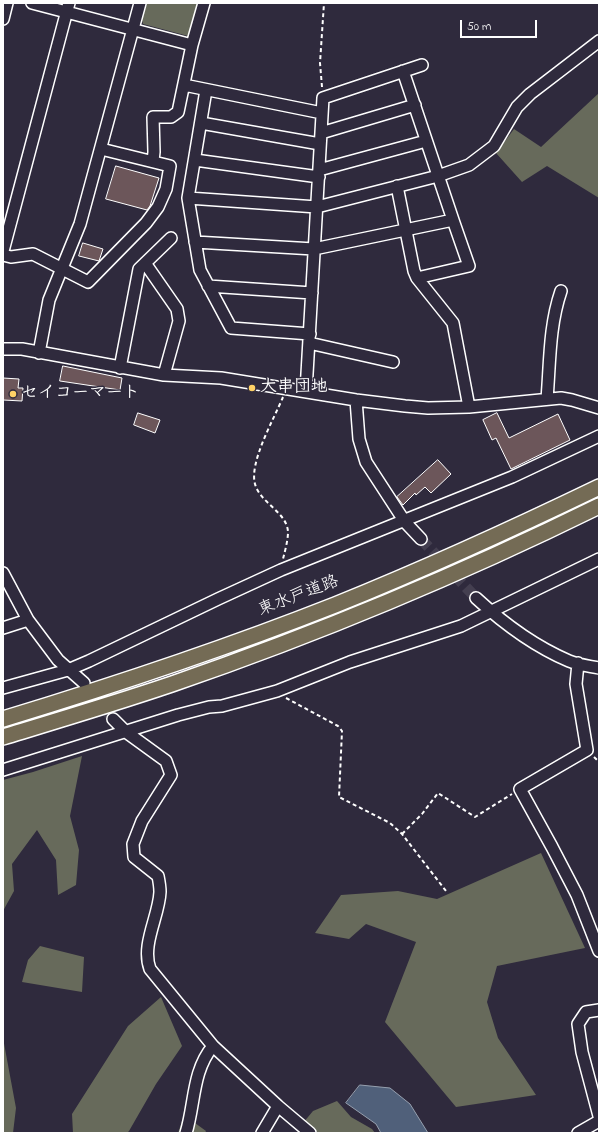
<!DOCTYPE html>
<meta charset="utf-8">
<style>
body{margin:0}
#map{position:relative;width:602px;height:1136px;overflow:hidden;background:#2f2a3d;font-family:"Indie Flower",sans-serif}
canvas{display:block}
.frame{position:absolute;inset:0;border:4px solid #fff;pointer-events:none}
.scale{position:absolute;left:460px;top:20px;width:77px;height:18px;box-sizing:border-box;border:2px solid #fff;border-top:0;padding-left:5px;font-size:12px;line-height:14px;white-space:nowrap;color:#fff;-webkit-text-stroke:3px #2f2a3d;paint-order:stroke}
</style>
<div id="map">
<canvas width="602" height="1136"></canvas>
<div class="frame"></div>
<div class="scale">50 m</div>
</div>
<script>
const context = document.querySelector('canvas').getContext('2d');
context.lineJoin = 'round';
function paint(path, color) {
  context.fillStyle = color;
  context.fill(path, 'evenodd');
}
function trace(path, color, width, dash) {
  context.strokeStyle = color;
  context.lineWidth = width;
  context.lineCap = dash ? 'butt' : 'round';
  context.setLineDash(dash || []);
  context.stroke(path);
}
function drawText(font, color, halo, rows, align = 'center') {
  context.font = font + ' "Indie Flower","Klee One",sans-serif';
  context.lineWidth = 3;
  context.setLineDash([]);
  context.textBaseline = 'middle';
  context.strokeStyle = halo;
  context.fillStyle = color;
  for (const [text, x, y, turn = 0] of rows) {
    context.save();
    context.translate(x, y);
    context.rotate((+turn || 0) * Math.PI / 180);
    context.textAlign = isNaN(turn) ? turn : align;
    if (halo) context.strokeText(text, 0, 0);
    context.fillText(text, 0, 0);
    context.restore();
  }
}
paint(new Path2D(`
 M147 3H200L193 32 188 36 143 24 142 20Z
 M599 93V198L547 166 522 182 496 153 514 129 541 147Z
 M82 756 70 816 79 850 76 885 58 895 56 860 37 830 12 864 14 891 3 911V780L33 772Z
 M541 853 585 948 497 966 487 1002 498 1038 536 1095 456 1107 385 1022 416 942 366 924 349 939 315 933 341 895 398 891 437 899Z
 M40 946 84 957 82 992 22 982 28 960Z
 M161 997 182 1046 156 1084 129 1131 127 1133H73L72 1114 128 1026Z
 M3 1038 16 1108 13 1133H3Z
 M337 1101 351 1117 372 1129 375 1133H319L303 1123 313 1111Z
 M184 1115 206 1131 205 1133H178Z`), '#676a5b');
const water = new Path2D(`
 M360 1085 390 1088 410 1104 428 1133H381L376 1124 346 1103Z`);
paint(water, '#50607a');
trace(water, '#96a0af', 1);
const building = new Path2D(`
 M116 166 159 178 150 206 147 210 106 199Z
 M83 243 103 249 99 261 79 256Z
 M63 366 122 378 120 390 60 381Z
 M3 378 19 379 18 388H23L22 401 3 400Z
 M138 413 160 420 155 433 134 425Z
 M497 413 509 438 558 414 570 440 511 469 496 438 492 440 483 420Z
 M438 460 451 474 431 493 425 487 416 495 415 493 403 505 397 497Z`);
paint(building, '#6c565a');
trace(building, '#fff', 1);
trace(new Path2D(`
 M421 539 476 598
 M87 687 113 719`), '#443f50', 11, [11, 5.5]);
const minor = new Path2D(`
 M32 3 192 45
 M3 19 7 3
 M184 85 322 113
 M206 90 188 198 200 270 231 328 310 334
 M201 123 320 144
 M321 133 415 105
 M195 160 319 177
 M153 161 154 152 153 117H171L178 112 192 45 204 3
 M319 170 426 141
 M397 186 414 271 417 278 453 323 469 407
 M188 198 317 207 438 176 469 165 494 146 517 107 530 94 599 41
 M195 242 314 249 453 220 403 71
 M3 251 69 3
 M3 255 11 257 33 254 88 282 146 223 158 207 166 189 170 166 101 149
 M145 263 177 309 179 321 164 375
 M417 278 469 266 453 220
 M208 286 312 293
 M309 343 393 362
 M3 349H22L164 375 221 378 356 400 405 406 428 408 469 407 561 398 572 400 599 408
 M39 353 49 300 80 224 140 3
 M120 368 139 269 171 238
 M306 391 323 98 422 65
 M547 399C550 363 549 326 561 291
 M356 400 359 439 366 462 405 522 421 539
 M3 573 28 620 58 660 84 683
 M476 598C502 622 536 647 569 661 578 665 589 666 599 668
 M3 628 28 620
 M578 663 576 684 587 750 520 789 552 847 577 895 599 951
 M3 688 68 670 89 661 218 599 281 570 512 477 599 436
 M113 719 126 732 166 761 171 775 142 821 133 844 134 857 158 876C159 881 160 887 160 892 159 916 141 945 150 969L213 1046 278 1106 310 1133
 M3 770 178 715 209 707 222 706 277 691 350 662 461 626 599 559
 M599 1010 586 1012 578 1024 582 1052 599 1116
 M186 1133C195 1104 192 1071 213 1046
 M262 1133 278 1106
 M578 1133 599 1121`);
const highway = new Path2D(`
 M3 719C115 685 226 648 335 605 424 569 512 529 599 487
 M3 737C59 720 116 703 172 684 317 634 461 574 599 506`);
trace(minor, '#fff', 14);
trace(highway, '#fff', 18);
trace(new Path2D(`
 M322 87 320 63 324 3
 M283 397C274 419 249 462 255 484 260 503 287 512 288 532 288 540 285 551 283 559
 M286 698 338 726 342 731 339 797 390 823 402 834 446 891
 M594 757 599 762
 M402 834 422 814 438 793 475 817 512 794`), '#fff', 2, [4, 3]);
trace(minor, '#2f2a3d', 11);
trace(highway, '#746b55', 15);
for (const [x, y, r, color] of [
 [252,388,4,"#ffd166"],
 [13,394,4,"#ffd166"]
]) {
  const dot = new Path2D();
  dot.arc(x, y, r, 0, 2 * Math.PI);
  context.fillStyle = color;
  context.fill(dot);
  trace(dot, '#2f2a3d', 1.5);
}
drawText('bold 17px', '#fff', '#2f2a3d', [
 ["大串団地",260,388],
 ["セイコーマート",21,394]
], 'left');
drawText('17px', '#fff', '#2f2a3d', [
 ["東水戸道路",299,597,-21]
]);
</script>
